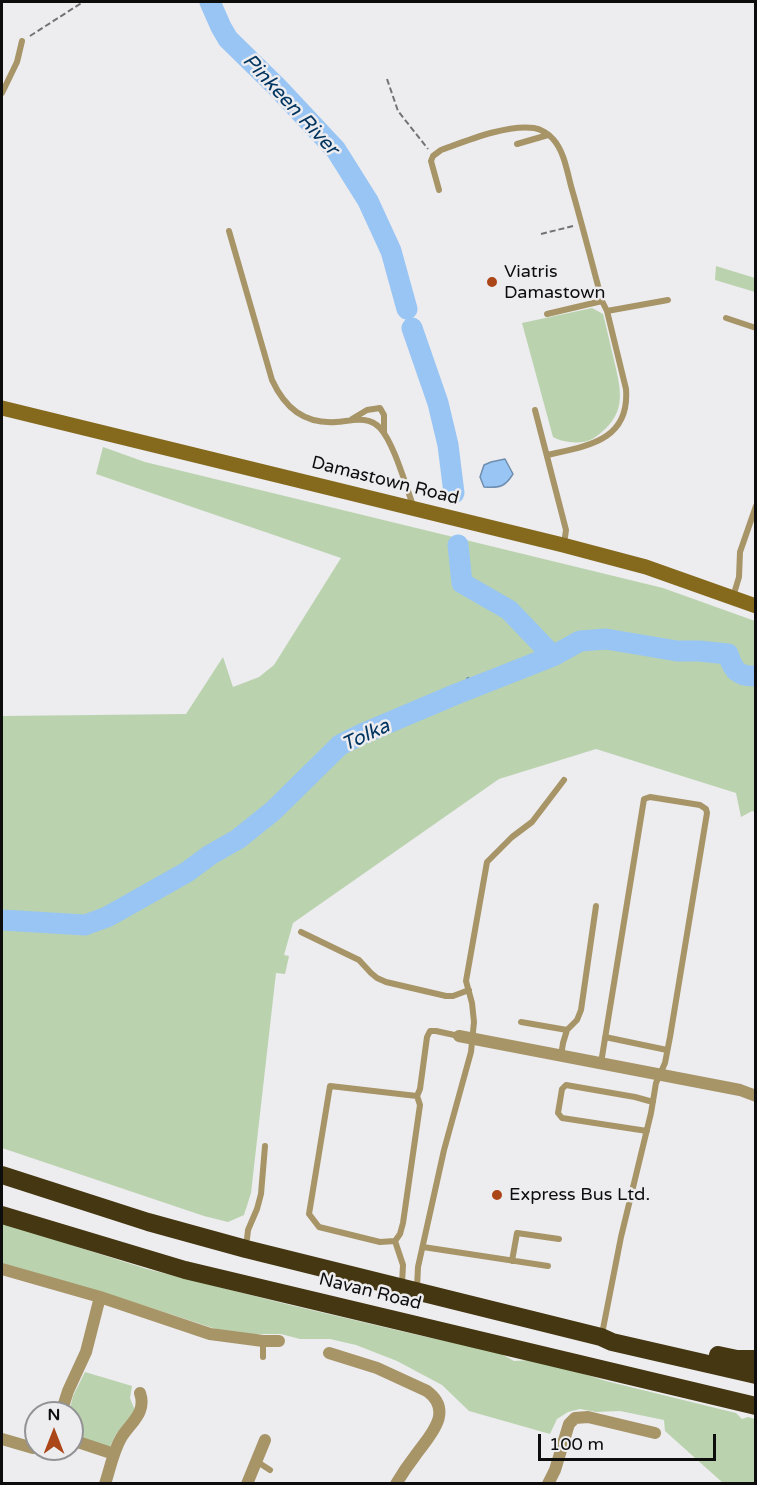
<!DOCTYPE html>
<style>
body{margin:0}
#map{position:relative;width:757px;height:1485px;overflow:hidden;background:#edecef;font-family:"Varela Round",sans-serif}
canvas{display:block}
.frame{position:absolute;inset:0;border:3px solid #0d0d0e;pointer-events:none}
.north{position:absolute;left:24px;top:1401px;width:60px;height:60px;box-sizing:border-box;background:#edecef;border:2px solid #939395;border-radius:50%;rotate:0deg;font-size:16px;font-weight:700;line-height:24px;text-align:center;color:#0d0d0e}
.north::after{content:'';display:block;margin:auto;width:21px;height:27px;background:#ab4618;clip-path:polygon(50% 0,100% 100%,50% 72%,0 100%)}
.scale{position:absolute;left:538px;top:1434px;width:178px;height:27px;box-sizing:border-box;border:3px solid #0d0d0e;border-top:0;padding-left:8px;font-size:18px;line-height:21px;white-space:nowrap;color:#0d0d0e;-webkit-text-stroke:4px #edecef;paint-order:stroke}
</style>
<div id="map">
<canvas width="757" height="1485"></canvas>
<div class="frame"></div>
<div class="north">N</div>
<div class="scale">100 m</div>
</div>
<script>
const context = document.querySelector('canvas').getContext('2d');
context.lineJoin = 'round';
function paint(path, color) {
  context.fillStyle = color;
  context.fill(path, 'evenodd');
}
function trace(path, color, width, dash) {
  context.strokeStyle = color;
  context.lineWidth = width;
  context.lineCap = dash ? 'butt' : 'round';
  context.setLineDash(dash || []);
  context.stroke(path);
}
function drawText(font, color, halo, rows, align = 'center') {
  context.font = font + ' "Varela Round",sans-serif';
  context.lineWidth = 5;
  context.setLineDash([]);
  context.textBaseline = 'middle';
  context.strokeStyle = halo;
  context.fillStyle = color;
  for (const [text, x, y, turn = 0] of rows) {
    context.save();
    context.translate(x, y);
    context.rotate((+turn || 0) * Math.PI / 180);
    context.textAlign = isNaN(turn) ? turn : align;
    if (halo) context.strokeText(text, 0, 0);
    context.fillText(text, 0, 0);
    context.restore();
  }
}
paint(new Path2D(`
 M716 266 755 278V292L715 280Z
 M592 308 603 314C607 329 610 344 614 360 622 394 627 415 594 438 583 445 564 443 553 437L522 323Z
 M103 447 145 462 663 588 755 621V812L752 811 741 817 736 793 596 749 499 779 293 923 284 955 289 956 285 974 276 973 251 1193 244 1215 228 1222 204 1216 2 1148V924L81 931 105 922 166 891 261 825 296 797 325 764 343 747 378 731 588 643 607 641 637 647 670 651 598 631 553 649 533 654 380 717 331 743 284 794 185 865 100 914 80 921 2 912V716L186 714 223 657 233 687 259 677 274 665 341 558 96 474Z
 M2 1223 147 1269 290 1305 422 1336 496 1351 514 1361 532 1360 562 1367 606 1381 736 1413 742 1419 748 1417 755 1419V1483H723L665 1431 664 1420 620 1411 596 1412 580 1409 568 1412 557 1419 550 1434 469 1411 442 1385 397 1361 356 1345 330 1339H300L281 1334H247L219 1330 111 1295 2 1263Z
 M85 1372 132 1386 130 1398 134 1408V1415L116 1434 110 1447 72 1436V1413H69L73 1396Z`), '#bad3ae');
const water = new Path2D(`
 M505 459 513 474C505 487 500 488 484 487L480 477 484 465 491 462Z`);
paint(water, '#98c5f4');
trace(water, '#6e8eaf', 1.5);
trace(new Path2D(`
 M468 679 472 688`), '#6e8eaf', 4);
trace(new Path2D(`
 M210 2 221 27 228 39 277 87 336 150 368 201 391 251 407 309
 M412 328 438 403 448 445 454 493
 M458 545 462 583 509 610 553 656
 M2 920 85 925 107 917 187 872 210 855 238 839 273 811 340 745 362 734 454 695 553 656 580 641 606 639 677 651H699L728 654C733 670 738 677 756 676`), '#98c5f4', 21);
trace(new Path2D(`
 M30 36 83 2
 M387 79 398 111 428 149
 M541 234 573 226`), '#737274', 2, [6, 3]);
trace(new Path2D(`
 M2 93 17 62 22 41
 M517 144 548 135
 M439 190 431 161 433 156 441 150C466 141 507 124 534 128 541 129 549 134 553 139 564 151 567 171 571 186 582 224 592 263 602 301L607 311 626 389C630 441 587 446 547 455
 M229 231 272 380C285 408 304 424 336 422 351 421 368 415 380 428 394 443 406 487 414 508
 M607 311 668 300
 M547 314 602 301
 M726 318 756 328
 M535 410 566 530 564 544
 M352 419 367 410 380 408 384 415V432
 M733 597 739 577 740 552 756 506
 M301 932 359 960 371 973 377 978 386 982 446 996H453L469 990
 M521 1022 567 1030
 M605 1037 667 1050
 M561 1056 563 1043 567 1030 577 1020 581 1010 596 906
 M601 1063 644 799 650 797 700 805 706 809 707 813 670 1037 665 1063 656 1083 651 1113 621 1237 602 1334
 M330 1086 417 1096 420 1105 403 1223 400 1234 395 1241 380 1242 319 1227 309 1214Z
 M417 1096 420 1089 427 1037 430 1031H436L459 1036
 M647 1131 562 1118 558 1113 562 1089 566 1085 635 1097 653 1102
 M395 1241 403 1265 402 1284
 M423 1247 548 1266
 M246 1248 248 1230 257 1209 261 1194 265 1146
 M512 1261 517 1233 559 1239
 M417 1288 418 1267 444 1150 471 1052 474 1022 472 1003 466 981 487 862 512 837 532 822 564 780
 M263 1357V1341
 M256 1461 270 1470`), '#a79568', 6);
trace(new Path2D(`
 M459 1036 714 1085 740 1090 756 1096
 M2 1269 100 1297 210 1334 263 1341H279
 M329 1353 377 1368 427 1391C455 1412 429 1436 415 1456 408 1465 402 1474 396 1484
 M61 1413 68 1391 86 1352 100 1297
 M2 1439 33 1448 36 1446
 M72 1440 114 1454
 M105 1484C110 1469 113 1452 121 1438 130 1423 147 1413 140 1393
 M247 1484 265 1440
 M548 1484 555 1470 569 1424 575 1418 588 1417 655 1433`), '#a79568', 12);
trace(new Path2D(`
 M2 408 563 545 646 567 756 606`), '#856a1e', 15);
trace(new Path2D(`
 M2 1175 148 1222 246 1249 601 1337 612 1342 756 1375
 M2 1215 185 1270 756 1406
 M718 1355 737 1359H756`), '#453711', 18);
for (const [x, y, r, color] of [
 [492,282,6,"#ab4618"],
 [497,1195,6,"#ab4618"]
]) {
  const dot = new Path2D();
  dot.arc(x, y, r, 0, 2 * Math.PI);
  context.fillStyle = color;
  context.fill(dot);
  trace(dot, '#edecef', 2);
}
drawText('18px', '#0d0d0e', '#edecef', [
 ["Viatris",504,272],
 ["Damastown",504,293],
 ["Express Bus Ltd.",509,1195]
], 'left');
drawText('18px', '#0d0d0e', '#edecef', [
 ["Damastown Road",385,481,14],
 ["Navan Road",370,1292,14]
]);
drawText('italic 20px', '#023560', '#edecef', [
 ["Pinkeen River",290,105,47],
 ["Tolka",366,736,-25]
]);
</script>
